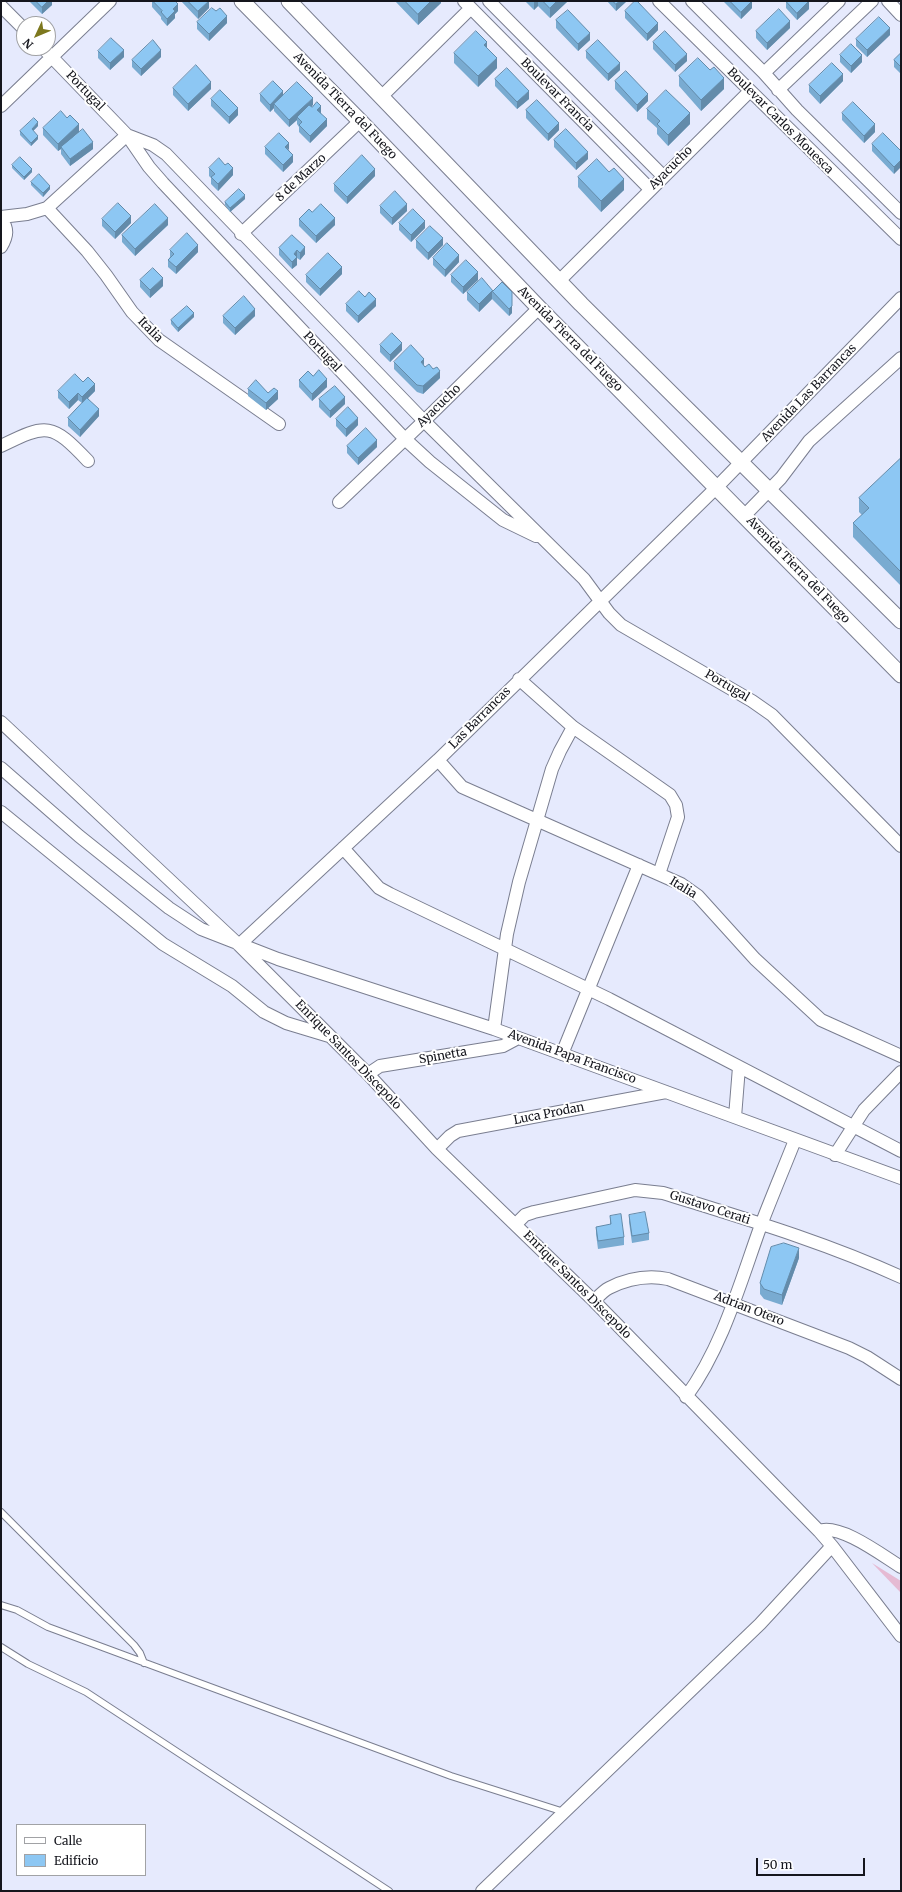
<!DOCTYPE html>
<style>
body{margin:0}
#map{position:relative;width:902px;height:1892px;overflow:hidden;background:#e6eafd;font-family:Merriweather,serif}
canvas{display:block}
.frame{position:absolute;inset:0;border:2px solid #15161d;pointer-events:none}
.legend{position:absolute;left:16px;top:1824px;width:130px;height:52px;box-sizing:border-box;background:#fff;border:1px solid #a1a2a5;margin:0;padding:5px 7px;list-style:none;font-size:12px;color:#15161d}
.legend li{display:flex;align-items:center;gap:8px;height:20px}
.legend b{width:20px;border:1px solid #a1a2a5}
.north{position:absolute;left:16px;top:16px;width:40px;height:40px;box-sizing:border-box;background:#fff;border:1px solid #a1a2a5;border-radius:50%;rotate:226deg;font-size:11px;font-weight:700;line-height:16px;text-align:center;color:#15161d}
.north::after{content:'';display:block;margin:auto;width:14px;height:18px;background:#7d781e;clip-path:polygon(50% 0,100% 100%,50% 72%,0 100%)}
.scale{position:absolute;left:756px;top:1858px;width:109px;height:18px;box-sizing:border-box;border:2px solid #15161d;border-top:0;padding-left:5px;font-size:12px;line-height:14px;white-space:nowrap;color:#15161d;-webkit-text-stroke:3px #fff;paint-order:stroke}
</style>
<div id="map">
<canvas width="902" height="1892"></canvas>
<div class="frame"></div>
<ul class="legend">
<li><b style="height:5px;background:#fff"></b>Calle</li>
<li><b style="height:11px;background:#8dc7f3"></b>Edificio</li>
</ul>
<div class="north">N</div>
<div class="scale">50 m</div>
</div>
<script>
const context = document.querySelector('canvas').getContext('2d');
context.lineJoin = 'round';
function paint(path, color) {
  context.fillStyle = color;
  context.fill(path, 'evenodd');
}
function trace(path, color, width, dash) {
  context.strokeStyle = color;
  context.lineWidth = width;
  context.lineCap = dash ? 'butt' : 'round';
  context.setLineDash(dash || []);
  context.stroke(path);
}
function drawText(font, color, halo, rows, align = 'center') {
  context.font = font + ' Merriweather,serif';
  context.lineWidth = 4;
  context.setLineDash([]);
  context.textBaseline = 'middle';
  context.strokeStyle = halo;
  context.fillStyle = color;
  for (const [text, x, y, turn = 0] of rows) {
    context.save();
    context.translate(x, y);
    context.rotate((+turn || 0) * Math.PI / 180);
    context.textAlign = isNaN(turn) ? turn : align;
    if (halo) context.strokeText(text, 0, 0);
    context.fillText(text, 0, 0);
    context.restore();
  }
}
paint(new Path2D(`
 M872 1563 901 1581V1593Z`), '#e5bad3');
const service = new Path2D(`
 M1 1512 134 1645 140 1653 144 1663
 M1 1605 17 1610 48 1627 451 1776 564 1812
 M1 1647 28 1664 86 1692 389 1891`);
const minor = new Path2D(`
 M464 1 650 189
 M489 1 663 176
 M659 1 901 239
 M692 1 764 73 797 110 901 213
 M888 1 901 15
 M1 6 24 29
 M43 48 127 135 149 167 163 183 405 439 430 462 503 520 536 536
 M764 73 839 1
 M778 90 872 1
 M382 96 471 8
 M1 106 110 1
 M127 135 153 145 166 154 424 421 584 579 609 613 621 625 752 701 772 715 901 846
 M47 208 87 251 106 275 132 312 159 340 279 424
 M1 217 27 214 47 208 127 135
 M1 218C8 229 8 235 1 247
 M241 234 360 121
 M560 280 750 91
 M1 446C47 423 52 423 88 461
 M339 502 424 421 539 308
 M745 515 781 478 809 441 901 358
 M519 679 573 727 670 795 676 805 678 817 659 874
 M1 722 239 945 368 1074 437 1149 594 1301 819 1531 832 1546 901 1636
 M438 760 462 787 681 884 698 896 755 959 821 1020 901 1056
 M1 768 79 836 169 908 201 929 278 959 494 1029 901 1178
 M1 812 163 944 232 986 264 1012 286 1023 329 1036
 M343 848 379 888 390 894 609 999 901 1151
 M239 945 438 760 717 487 901 298
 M494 1029 507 934 519 882 552 769 560 751 573 727
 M562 1054 639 865
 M368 1074 380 1066 503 1046 518 1038
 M735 1117 739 1067
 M437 1149 450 1136 458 1131 666 1092
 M835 1155 864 1110 901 1072
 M516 1224 525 1215 534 1212 635 1190 663 1193C743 1218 825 1242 901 1277
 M594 1301C598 1297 603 1291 609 1288 627 1279 648 1275 668 1279L849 1348 867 1357 901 1379
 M686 1397C723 1346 740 1283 761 1225 772 1196 784 1168 795 1140
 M819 1531C840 1523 883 1556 901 1567
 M482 1891 760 1624 832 1546`);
const tertiary = new Path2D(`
 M242 1 360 121 539 308 901 675
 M289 1 581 304 901 621`);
trace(service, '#7a7e90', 8);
trace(minor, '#7a7e90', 14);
trace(tertiary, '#7a7e90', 17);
trace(service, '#fff', 6);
trace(minor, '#fff', 12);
trace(tertiary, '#fff', 15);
paint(new Path2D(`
 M29 1H52V5L42 14Z
 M152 1H175L178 11 175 14V18L167 26 161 19V17L152 7Z
 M181 1H209V8L198 19Z
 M395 1H441V3L418 25Z
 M525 1H568L550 18 538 6 534 10Z
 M607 1H627L616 11Z
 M723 1H752V8L741 19Z
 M786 1 809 9 797 20 786 8Z
 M625 11 658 30 647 41 625 18Z
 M556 20 590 40 578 51 556 28Z
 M197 22 227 23 209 41 197 29Z
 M790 28 767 50 756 38V31Z
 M890 35 867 57 856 46V39Z
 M653 42 687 61 675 72 653 49Z
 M487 48 497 68 478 87 454 63V53Z
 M98 51 124 57 110 70 98 58Z
 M586 51 620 70 608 81 586 58Z
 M901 53V74L894 67V60Z
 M840 55 862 62 851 73 840 62Z
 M161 57 141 76 132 67V60Z
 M710 70 724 89 701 111 679 86V76Z
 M495 79 529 99 517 109 495 86Z
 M615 81 648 101 637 112 615 89Z
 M843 81 820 104 809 92V85Z
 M173 88 211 89 188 111 173 95Z
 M260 94 283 95 313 105 311 106 321 113 327 126 310 143 299 132V127L297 124V120L289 127 274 111V108L270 112 260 101Z
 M211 99 238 115 229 124 211 106Z
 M647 109 690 124 668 146 657 134V128L647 119Z
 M526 110 559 130 548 141 526 118Z
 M842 113 875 132 864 143 842 120Z
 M38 126 33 131 38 139 31 146 20 135V131Z
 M43 128 79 132 73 137 93 149 70 166 61 154V149L58 151 43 135Z
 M554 140 588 159 576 170 554 147Z
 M872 144 901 151 894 174 872 151Z
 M265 147 289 150 293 162 283 172 265 154Z
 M12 165 32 172 24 180 12 168Z
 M209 168 233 175 218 191 211 184V178L209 176Z
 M609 172 624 190 601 212 578 187V177Z
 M375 176 347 204 334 191V184Z
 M31 182 50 189 43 197 31 185Z
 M245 199 230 212 225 205V202Z
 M380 206 407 211 392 225 380 213Z
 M102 219 131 223 115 239 102 226Z
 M299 219 335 225 316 243 299 226Z
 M399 223 425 228 411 242 399 230Z
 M168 225 135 256 122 242V235Z
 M292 235 305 254 300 260 297 258V265L292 269 279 255V248Z
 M416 240 443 245 428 260 416 248Z
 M170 250 198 252 176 274 168 267V260L170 257Z
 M433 258 459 262 445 277 433 265Z
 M342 274 320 296 306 282V275Z
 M451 275 478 280 463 294 451 282Z
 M140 280 163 286 150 298 140 287Z
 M493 291 512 292V313L509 316 492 299 479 312 467 300V292Z
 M365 297 376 306 358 323 346 311V304Z
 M223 316H255L235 335 223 323Z
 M194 317 178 332 171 324V320Z
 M380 345 402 350 390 362 380 352Z
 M394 362 424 366 440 378 423 394 417 392 394 369Z
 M313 376 327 387 312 401 299 387V380Z
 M83 382 95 391 88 398 99 416 80 437 68 426V418L82 403 78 400 69 409 58 398V391Z
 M248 389 268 393 278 399 266 410 248 396Z
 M319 399 345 404 330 418 319 407Z
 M336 419 358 425 346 437 336 426Z
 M347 446 377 447 358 465 347 453Z
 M901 458V586L853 537V523L862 515 859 512V498Z
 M629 1215 649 1233V1240L632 1243 629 1222Z
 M610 1216 624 1237V1245L598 1249 596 1234V1227L610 1225Z
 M799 1258 782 1305 764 1299 760 1294V1283Z`), '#79abd1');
paint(new Path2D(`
 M48 1H52V5L42 14V7Z
 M209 1V8L198 19V11Z
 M431 1H441V3L418 25V14Z
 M534 1H538V6L534 10Z
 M557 1H568L550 18V8Z
 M620 1H627L616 11V4Z
 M752 1V8L741 19V12Z
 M809 1V9L797 20V13Z
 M178 4V11L175 14V18L167 26V19L173 9Z
 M227 16V23L209 41V34Z
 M790 21V28L767 50V43Z
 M658 23V30L647 41V34Z
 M890 28V35L867 57V50Z
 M590 33V40L578 51V44Z
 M487 42V53L484 45Z
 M124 50V57L110 70V63Z
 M161 50V57L141 76V69Z
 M687 54V61L675 72V65Z
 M862 55V62L851 73V66Z
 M497 58V68L478 87V76Z
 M620 63V70L608 81V74Z
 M843 74V81L820 104V96Z
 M724 78V89L701 111V100Z
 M211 82V89L188 111V104Z
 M283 91V98L274 104V108L270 112V105Z
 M529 91V99L517 109V102Z
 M648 94V101L637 112V105Z
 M313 98V105L298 119 297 117V120L289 127V120Z
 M321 106V113L317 117V110Z
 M238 108V115L229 124V117Z
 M690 113V124L668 146V135Z
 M327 119V126L310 143V136Z
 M38 122V126L32 132V129Z
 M559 123V130L548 141V134Z
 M79 124V132L61 148V147V149L58 151V144Z
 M875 124V132L864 143V136Z
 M38 136V139L31 146V143Z
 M93 142V149L70 166V159Z
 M289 143V150L285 147Z
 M588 152V159L576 170V163Z
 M293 155V162L283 172V165Z
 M901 160V167L894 174V167Z
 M233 168V175L218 191V184Z
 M32 169V172L24 180V177Z
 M375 169V176L347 204V197Z
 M624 179V190L601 212V201Z
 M50 186V189L43 197V193Z
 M245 195V199L230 212V208Z
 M407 204V211L392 225V218Z
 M131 216V223L115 239V232Z
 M168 218V225L135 256V249Z
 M335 218V225L316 243V236Z
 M425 221V228L411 242V235Z
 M443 238V245L428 260V253Z
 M198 245V252L176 274V267Z
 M305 247V254L300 260V253Z
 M297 250V265L292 269V262L294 254Z
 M459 255V262L445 277V270Z
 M342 267V274L320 296V289Z
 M478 272V280L463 294V287Z
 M163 278V286L150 298V290Z
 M492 291V299L479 312V304Z
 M376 299V306L358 323V316Z
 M512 306V313L509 316V309Z
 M255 309V316L235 335V328Z
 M194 313V317L178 332V328Z
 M402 343V350L390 362V355Z
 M424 359V366L421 362Z
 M440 371V378L423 394V386Z
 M327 379V387L312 401V394Z
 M95 384V391L82 404V397Z
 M278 391V399L266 410V403Z
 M78 393V400L69 409V402Z
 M345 397V404L330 418V411Z
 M99 409V416L80 437V430Z
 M358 418V425L346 437V429Z
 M377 440V447L358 465V458Z
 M799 1248V1258L782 1305V1295Z`), '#638baa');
const building = new Path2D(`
 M36 1H48L42 7Z
 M153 1H175L178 4 173 9 175 11 167 19 161 12 162 11Z
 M188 1H209L198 11Z
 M405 1H431L418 14Z
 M543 1H557L550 8Z
 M613 1H620L616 4Z
 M635 1H637L658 23 647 34 625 11Z
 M730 1H752L741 12Z
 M786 1H809L797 13Z
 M212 8 216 11 220 8 227 16 209 34 197 22Z
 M779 9 790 21 767 43 756 31Z
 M568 10 590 33 578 44 556 20Z
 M879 17 890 28 867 50 856 39Z
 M476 31 487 42 484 45 497 58 478 76 454 53Z
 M665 31 687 54 675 65 653 42Z
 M111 38 124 50 110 63 98 51Z
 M153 40 161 50 141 69 132 60Z
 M598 40 620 63 608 74 586 51Z
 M851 44 862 55 851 66 840 55Z
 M901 53V67L894 60Z
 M698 58 710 70 714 67 724 78 701 100 679 76Z
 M832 63 843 74 820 96 809 85Z
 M196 65 211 82 188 104 173 88Z
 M507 68 529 91 517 102 495 79Z
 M626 71 648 94 637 105 615 81Z
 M273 81 283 91 270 105 260 94Z
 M297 82 313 98 289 120 274 104Z
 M220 90 238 108 229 117 211 99Z
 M666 90 690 113 668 135 657 124 660 121 647 109Z
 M537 100 559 123 548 134 526 110Z
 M317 102 321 106 317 110 327 119 310 136 299 125 302 122 297 117 309 105 312 107Z
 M853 102 875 124 864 136 842 113Z
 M61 111 67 118 70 115 79 124 58 144 43 128Z
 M34 118 38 122 32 129 38 136 31 143 20 131Z
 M83 129 93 142 70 159 61 147Z
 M566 129 588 152 576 163 554 140Z
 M279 133 289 143 285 147 293 155 283 165 265 147Z
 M883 133 901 151V160L894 167 872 144Z
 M362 155 375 169 347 197 334 184Z
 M20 157 32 169 24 177 12 165Z
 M219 158 225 165 228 163 233 168 218 184 211 177 215 174 209 168Z
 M597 159 609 172 614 168 624 179 601 201 578 177Z
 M39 174 50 186 43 193 31 182Z
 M239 189 245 195 230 208 225 202Z
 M395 191 407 204 392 218 380 206Z
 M118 203 131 216 115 232 102 219Z
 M155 204 168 218 135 249 122 235Z
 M321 204 335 218 316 236 299 219 309 209 312 212Z
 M413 209 425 221 411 235 399 223Z
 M430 226 443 238 428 253 416 240Z
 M187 233 198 245 176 267 168 260 174 254 170 250Z
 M292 235 305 247 300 253 297 250 294 254 297 257 292 262 279 248Z
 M447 243 459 255 445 270 433 258Z
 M328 253 342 267 320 289 306 275Z
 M466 260 478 272 463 287 451 275Z
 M153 268 163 278 150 290 140 280Z
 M482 278 493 291 502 282 512 292V306L509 309 492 291 479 304 467 292Z
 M359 291 365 297 369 292 376 299 358 316 346 304Z
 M244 296 255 309 235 328 223 316Z
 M187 306 194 313 178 328 171 320Z
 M392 333 402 343 390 355 380 345Z
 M411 345 424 359 421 362 425 367 429 364 433 369 437 367 440 371 423 386 417 385 394 362Z
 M319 370 327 379 312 394 299 380 308 371 313 376Z
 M75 374 83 382 88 377 95 384 82 397 78 393 69 402 58 391Z
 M256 380 268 393 274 388 278 391 266 403 248 389Z
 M335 386 345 397 330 411 319 399Z
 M87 398 99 409 80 430 68 418Z
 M348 407 358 418 346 429 336 419Z
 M366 428 377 440 358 458 347 446Z
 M901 458V572L853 523 869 508 859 498Z
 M645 1212 649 1233 632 1236 629 1215Z
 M621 1214 624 1237 598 1241 596 1227 611 1224 610 1216Z
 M784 1243 799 1248 782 1295 764 1289 760 1283 771 1247Z`);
paint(building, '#8dc7f3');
trace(building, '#638baa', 1);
drawText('12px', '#15161d', '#fff', [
 ["Portugal",85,91,46],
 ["Boulevar Francia",557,95,45],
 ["Avenida Tierra del Fuego",345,106,46],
 ["Boulevar Carlos Mouesca",780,121,45],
 ["Ayacucho",671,168,-45],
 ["8 de Marzo",301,178,-43],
 ["Italia",150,330,45],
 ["Avenida Tierra del Fuego",570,339,45],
 ["Portugal",322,352,47],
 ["Avenida Las Barrancas",809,393,-46],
 ["Ayacucho",439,406,-44],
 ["Avenida Tierra del Fuego",798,570,46],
 ["Portugal",727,686,31],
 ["Las Barrancas",480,718,-45],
 ["Italia",683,888,31],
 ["Enrique Santos Discepolo",348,1055,46],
 ["Spinetta",443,1056,-10],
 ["Avenida Papa Francisco",572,1057,20],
 ["Luca Prodan",549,1114,-11],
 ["Gustavo Cerati",710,1208,18],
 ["Enrique Santos Discepolo",577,1285,45],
 ["Adrian Otero",749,1309,21]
]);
</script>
